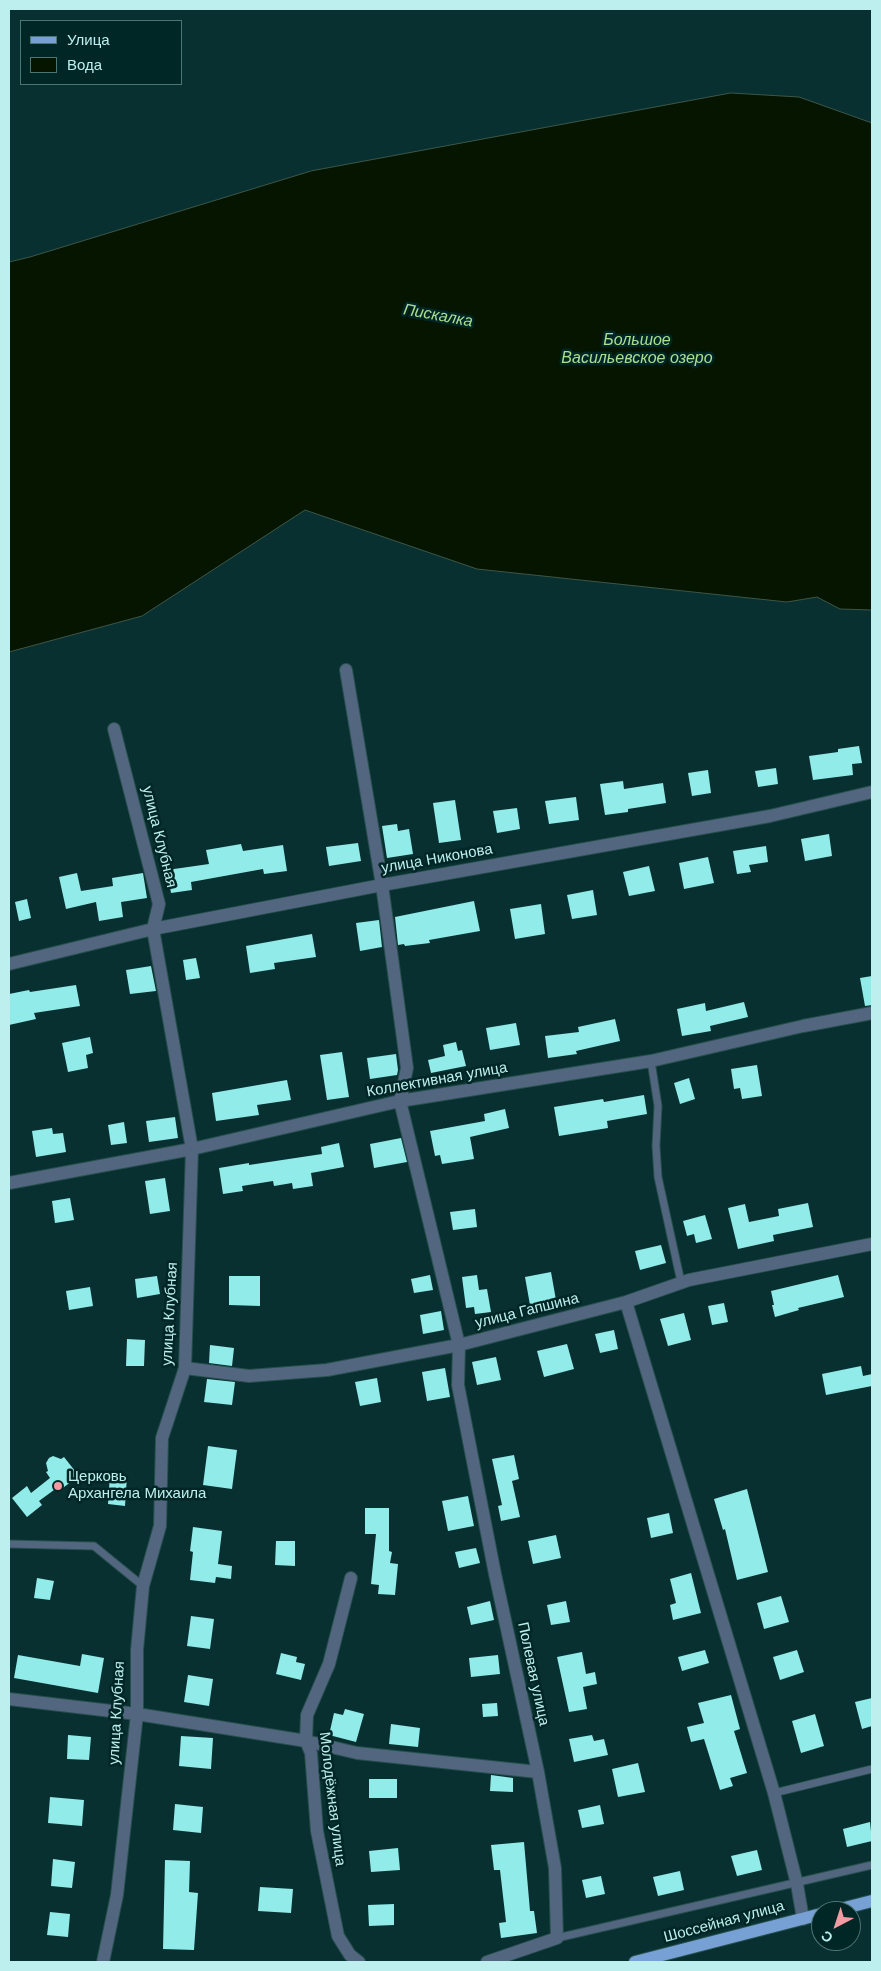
<!DOCTYPE html>
<meta charset="utf-8">
<style>
body{margin:0}
#map{position:relative;width:881px;height:1971px;overflow:hidden;background:#093030;font-family:Helvetica,sans-serif}
canvas{display:block}
.frame{position:absolute;inset:0;border:10px solid #bcefee;pointer-events:none}
.legend{position:absolute;left:20px;top:20px;width:162px;height:65px;box-sizing:border-box;background:#002626;border:1px solid #4b7676;margin:0;padding:6px 9px;list-style:none;font-size:15px;color:#bcefee}
.legend li{display:flex;align-items:center;gap:10px;height:25px}
.legend b{width:25px;border:1px solid #4b7676}
.north{position:absolute;left:811px;top:1901px;width:50px;height:50px;box-sizing:border-box;background:#002626;border:1px solid #4b7676;border-radius:50%;rotate:220deg;font-size:14px;font-weight:700;line-height:20px;text-align:center;color:#bcefee}
.north::after{content:'';display:block;margin:auto;width:18px;height:22px;background:#f49aa2;clip-path:polygon(50% 0,100% 100%,50% 72%,0 100%)}
</style>
<div id="map">
<canvas width="881" height="1971"></canvas>
<div class="frame"></div>
<ul class="legend">
<li><b style="height:6px;background:#77a1d5"></b>Улица</li>
<li><b style="height:14px;background:#061500"></b>Вода</li>
</ul>
<div class="north">С</div>
</div>
<script>
const context = document.querySelector('canvas').getContext('2d');
context.lineJoin = 'round';
function paint(path, color) {
  context.fillStyle = color;
  context.fill(path, 'evenodd');
}
function trace(path, color, width, dash) {
  context.strokeStyle = color;
  context.lineWidth = width;
  context.lineCap = dash ? 'butt' : 'round';
  context.setLineDash(dash || []);
  context.stroke(path);
}
function drawText(font, color, halo, rows, align = 'center') {
  context.font = font + ' Helvetica,sans-serif';
  context.lineWidth = 5;
  context.setLineDash([]);
  context.textBaseline = 'middle';
  context.strokeStyle = halo;
  context.fillStyle = color;
  for (const [text, x, y, turn = 0] of rows) {
    context.save();
    context.translate(x, y);
    context.rotate((+turn || 0) * Math.PI / 180);
    context.textAlign = isNaN(turn) ? turn : align;
    if (halo) context.strokeText(text, 0, 0);
    context.fillText(text, 0, 0);
    context.restore();
  }
}
const water = new Path2D(`
 M731 93 799 97 872 123V610L840 609 817 597 787 602 477 569 305 510 142 616 9 652V262L30 257 311 171Z`);
paint(water, '#061500');
trace(water, '#3d5647', 1);
paint(new Path2D(`
 M859 746 862 763 852 764 853 775 813 780 809 756 838 752V749Z
 M776 768 778 784 758 787 755 771Z
 M708 770 711 793 692 796 688 773Z
 M623 781 624 789 663 783 666 803 628 809V812L605 815 600 784Z
 M576 797 579 820 549 824 545 801Z
 M455 800 461 840 439 843 433 803Z
 M517 808 520 829 497 833 493 811Z
 M397 824 398 831 409 829 413 854 387 858 382 826Z
 M829 834 832 856 805 861 801 839Z
 M358 843 361 861 329 866 326 847Z
 M241 844 243 851 283 845 287 871 264 874 263 869 191 882 192 890 171 893 167 870 209 864 206 850Z
 M766 846 768 862 749 865 751 872 737 874 733 851Z
 M708 857 714 883 684 889 679 863Z
 M649 866 655 891 629 896 623 872Z
 M77 873 81 891 113 886 112 878 143 873 147 898 121 902 123 917 99 921 96 902 66 909 59 877Z
 M593 890 597 915 572 919 567 895Z
 M27 899 31 918 19 921 15 902Z
 M474 901 480 931 429 940 430 943 405 946 404 944 398 945 395 917Z
 M541 904 545 934 515 939 510 909Z
 M379 920 382 947 360 951 356 923Z
 M312 934 316 957 274 963 275 969 250 973 246 946Z
 M196 958 200 978 186 980 183 960Z
 M151 966 156 991 130 994 126 970Z
 M872 976V1005L865 1006 860 978Z
 M76 985 80 1006 34 1013 36 1019 9 1025V994L29 990 30 992Z
 M744 1002 748 1017 710 1026 711 1031 682 1036 677 1009 705 1003 706 1011Z
 M615 1019 620 1041 576 1051 577 1054 548 1058 545 1036 579 1032 578 1027Z
 M516 1023 520 1045 490 1050 486 1028Z
 M90 1037 93 1053 86 1055 88 1068 68 1072 62 1043Z
 M456 1042 458 1051 462 1050 466 1066 431 1073 428 1060 445 1056 443 1045Z
 M342 1052 349 1097 327 1100 320 1055Z
 M396 1054 398 1070 397 1075 370 1079 367 1058Z
 M757 1065 762 1096 742 1099 740 1088 734 1089 731 1069Z
 M689 1078 695 1099 680 1104 674 1083Z
 M287 1080 291 1100 257 1105 259 1115 216 1121 212 1093Z
 M644 1095 647 1114 607 1121 608 1128 559 1136 554 1107 603 1099 604 1102Z
 M505 1109 509 1128 470 1137 474 1159 442 1164 440 1155 435 1156 430 1131 485 1121 484 1114Z
 M175 1117 178 1138 149 1142 146 1121Z
 M124 1122 127 1143 111 1145 108 1125Z
 M52 1128 53 1134 63 1133 66 1152 36 1157 32 1131Z
 M401 1138 407 1162 374 1168 370 1144Z
 M339 1143 344 1167 311 1173 313 1186 293 1189 292 1183 274 1186 273 1181 242 1186 243 1191 223 1194 219 1168 249 1163V1165L322 1154 321 1147Z
 M165 1178 170 1211 150 1214 145 1181Z
 M70 1198 74 1220 55 1223 52 1201Z
 M808 1203 813 1227 773 1235 774 1241 738 1249 728 1208 745 1204 749 1222 779 1216 778 1209Z
 M475 1209 477 1227 453 1230 450 1212Z
 M705 1215 712 1239 696 1243 694 1234 687 1236 683 1221Z
 M661 1245 666 1263 640 1270 635 1251Z
 M551 1272 556 1300 530 1305 525 1277Z
 M430 1275 433 1290 414 1293 411 1279Z
 M477 1275 479 1290 487 1289 491 1312 475 1314 474 1307 466 1308 462 1277Z
 M838 1275 844 1297 798 1308 799 1310 775 1317 772 1305H774L771 1291Z
 M157 1276 160 1294 137 1298 135 1279Z
 M229 1276H260V1306L229 1305Z
 M90 1287 93 1306 69 1310 66 1291Z
 M724 1303 728 1322 712 1325 708 1306Z
 M441 1311 444 1330 423 1334 420 1315Z
 M684 1313 691 1340 668 1346 660 1319Z
 M614 1330 618 1349 600 1353 595 1334Z
 M127 1339 145 1340 144 1366H126Z
 M567 1344 574 1369 544 1377 537 1351Z
 M210 1345 234 1348 232 1366 209 1363Z
 M496 1357 501 1380 477 1385 472 1362Z
 M861 1366 863 1376 872 1374V1386L826 1395 822 1374Z
 M445 1368 450 1397 427 1401 422 1372Z
 M377 1378 381 1402 360 1406 355 1382Z
 M207 1379 235 1382 232 1405 204 1402Z
 M208 1446 237 1450 232 1489 203 1485Z
 M514 1455 519 1479 512 1481 520 1517 501 1521 498 1506 502 1505 492 1459Z
 M53 1456 61 1459 64 1457 79 1476 60 1490 58 1487 39 1501 42 1505 27 1517 12 1498 27 1486 31 1493 50 1478 46 1472 48 1471 46 1463 49 1458Z
 M110 1475 127 1476 125 1506 108 1504Z
 M747 1489 768 1572 737 1580 725 1529 723 1530 714 1499Z
 M468 1496 474 1526 448 1531 442 1501Z
 M365 1508H389V1551L392 1552 390 1563 398 1564 395 1595 378 1594 379 1585 371 1584 376 1534H365Z
 M669 1513 673 1533 651 1538 647 1518Z
 M193 1527 222 1531 218 1564 232 1566 231 1579 216 1577 215 1583 190 1580 193 1552 190 1551Z
 M556 1535 561 1558 533 1564 528 1541Z
 M276 1541H295V1566L275 1565Z
 M476 1548 480 1563 459 1568 455 1552Z
 M691 1573 701 1613 673 1620 670 1605 676 1603 670 1579Z
 M37 1578 54 1581 50 1600 34 1598Z
 M781 1596 789 1622 764 1629 757 1603Z
 M490 1601 494 1620 471 1625 467 1607Z
 M566 1601 570 1622 551 1625 547 1605Z
 M191 1616 214 1619 210 1649 187 1646Z
 M705 1650 709 1663 682 1671 678 1657Z
 M797 1650 804 1672 780 1680 773 1657Z
 M582 1652 586 1674 595 1672 597 1684 583 1687 587 1709 569 1712 557 1657Z
 M281 1653 297 1657 296 1662 305 1664 301 1680 276 1674Z
 M82 1654 104 1658 98 1693 14 1678 18 1655 80 1666Z
 M498 1655 500 1674 471 1677 469 1658Z
 M188 1675 213 1679 209 1706 184 1702Z
 M731 1695 740 1729 734 1731 747 1773 730 1778 733 1786 720 1790 704 1739 691 1742 687 1727 704 1723 698 1703Z
 M872 1698V1726L862 1729 855 1702Z
 M497 1703 498 1716 483 1717 482 1704Z
 M345 1709 364 1714 356 1742 329 1735 334 1713 343 1715Z
 M815 1714 824 1746 801 1753 792 1721Z
 M391 1724 420 1728 418 1747 389 1744Z
 M68 1735 91 1737 89 1760 67 1759Z
 M592 1735 594 1741 604 1739 608 1755 574 1762 569 1739Z
 M181 1736 213 1738 211 1769 179 1766Z
 M638 1763 645 1792 618 1797 612 1769Z
 M491 1775 513 1778V1792L490 1791Z
 M369 1779H397V1798H369Z
 M50 1797 84 1800 82 1826 48 1823Z
 M175 1804 203 1807 201 1833 173 1830Z
 M600 1805 604 1824 582 1828 578 1810Z
 M870 1822 872 1841 847 1847 843 1829Z
 M524 1842 530 1911H534L537 1933 501 1938 499 1923 506 1922 500 1870H494L491 1845Z
 M398 1848 400 1870 371 1872 369 1851Z
 M757 1850 762 1870 737 1876 731 1856Z
 M53 1859 75 1862 72 1888 51 1886Z
 M165 1860 190 1861 189 1892 198 1893 194 1950 163 1949Z
 M680 1871 684 1890 658 1896 653 1877Z
 M601 1876 605 1894 586 1898 582 1880Z
 M260 1887 293 1889 291 1913 258 1911Z
 M394 1904V1925L369 1926 368 1905Z
 M50 1912 70 1914 68 1937 47 1935Z`), '#90ebe9');
const lane = new Path2D(`
 M651 1061 658 1106 656 1146 658 1177 681 1282
 M9 1544 94 1546 143 1586
 M774 1793 872 1769
 M557 1938 872 1865`);
const street = new Path2D(`
 M346 670 382 885 407 1068 400 1101 459 1345 458 1385 495 1574 538 1772 555 1868 557 1938 487 1962
 M9 964 153 929 382 885 770 816 872 792
 M9 1183 192 1149 400 1101 651 1061 803 1026 872 1013
 M626 1302 774 1793 797 1884 803 1919
 M185 1368 249 1376 327 1370 459 1345 626 1302 689 1280 872 1244
 M351 1578 329 1664 307 1715 306 1741 311 1753 317 1831 338 1936 350 1955 359 1962
 M9 1699 137 1714 306 1741 357 1753 538 1772
 M103 1962 117 1895 137 1714V1650L143 1586 160 1526 162 1438 185 1368 192 1149 153 929 159 904 114 729`);
const primary = new Path2D(`
 M833 1911 872 1901
 M635 1962 821 1914`);
trace(lane, '#264f4e', 9);
trace(street, '#264f4e', 14);
trace(primary, '#264f4e', 14);
trace(lane, '#52667f', 7);
trace(street, '#52667f', 12);
trace(primary, '#77a1d5', 12);
for (const [x, y, r, color] of [
 [58,1486,5,"#f49aa2"]
]) {
  const dot = new Path2D();
  dot.arc(x, y, r, 0, 2 * Math.PI);
  context.fillStyle = color;
  context.fill(dot);
  trace(dot, '#002626', 2);
}
drawText('15px', '#bcefee', '#002626', [
 ["улица Клубная",159,837,76],
 ["улица Никонова",437,859,-10],
 ["Коллективная улица",437,1080,-10],
 ["улица Гапшина",527,1311,-14],
 ["улица Клубная",170,1314,-87],
 ["Полевая улица",533,1674,78],
 ["улица Клубная",117,1713,-87],
 ["Молодёжная улица",332,1799,83],
 ["Шоссейная улица",724,1922,-15]
]);
drawText('15px', '#bcefee', '#002626', [
 ["Церковь",68,1477],
 ["Архангела Михаила",68,1494]
], 'left');
drawText('italic 16px', '#adde8f', '#002626', [
 ["Пискалка",438,316,10],
 ["Большое",637,341],
 ["Васильевское озеро",637,359]
]);
</script>
